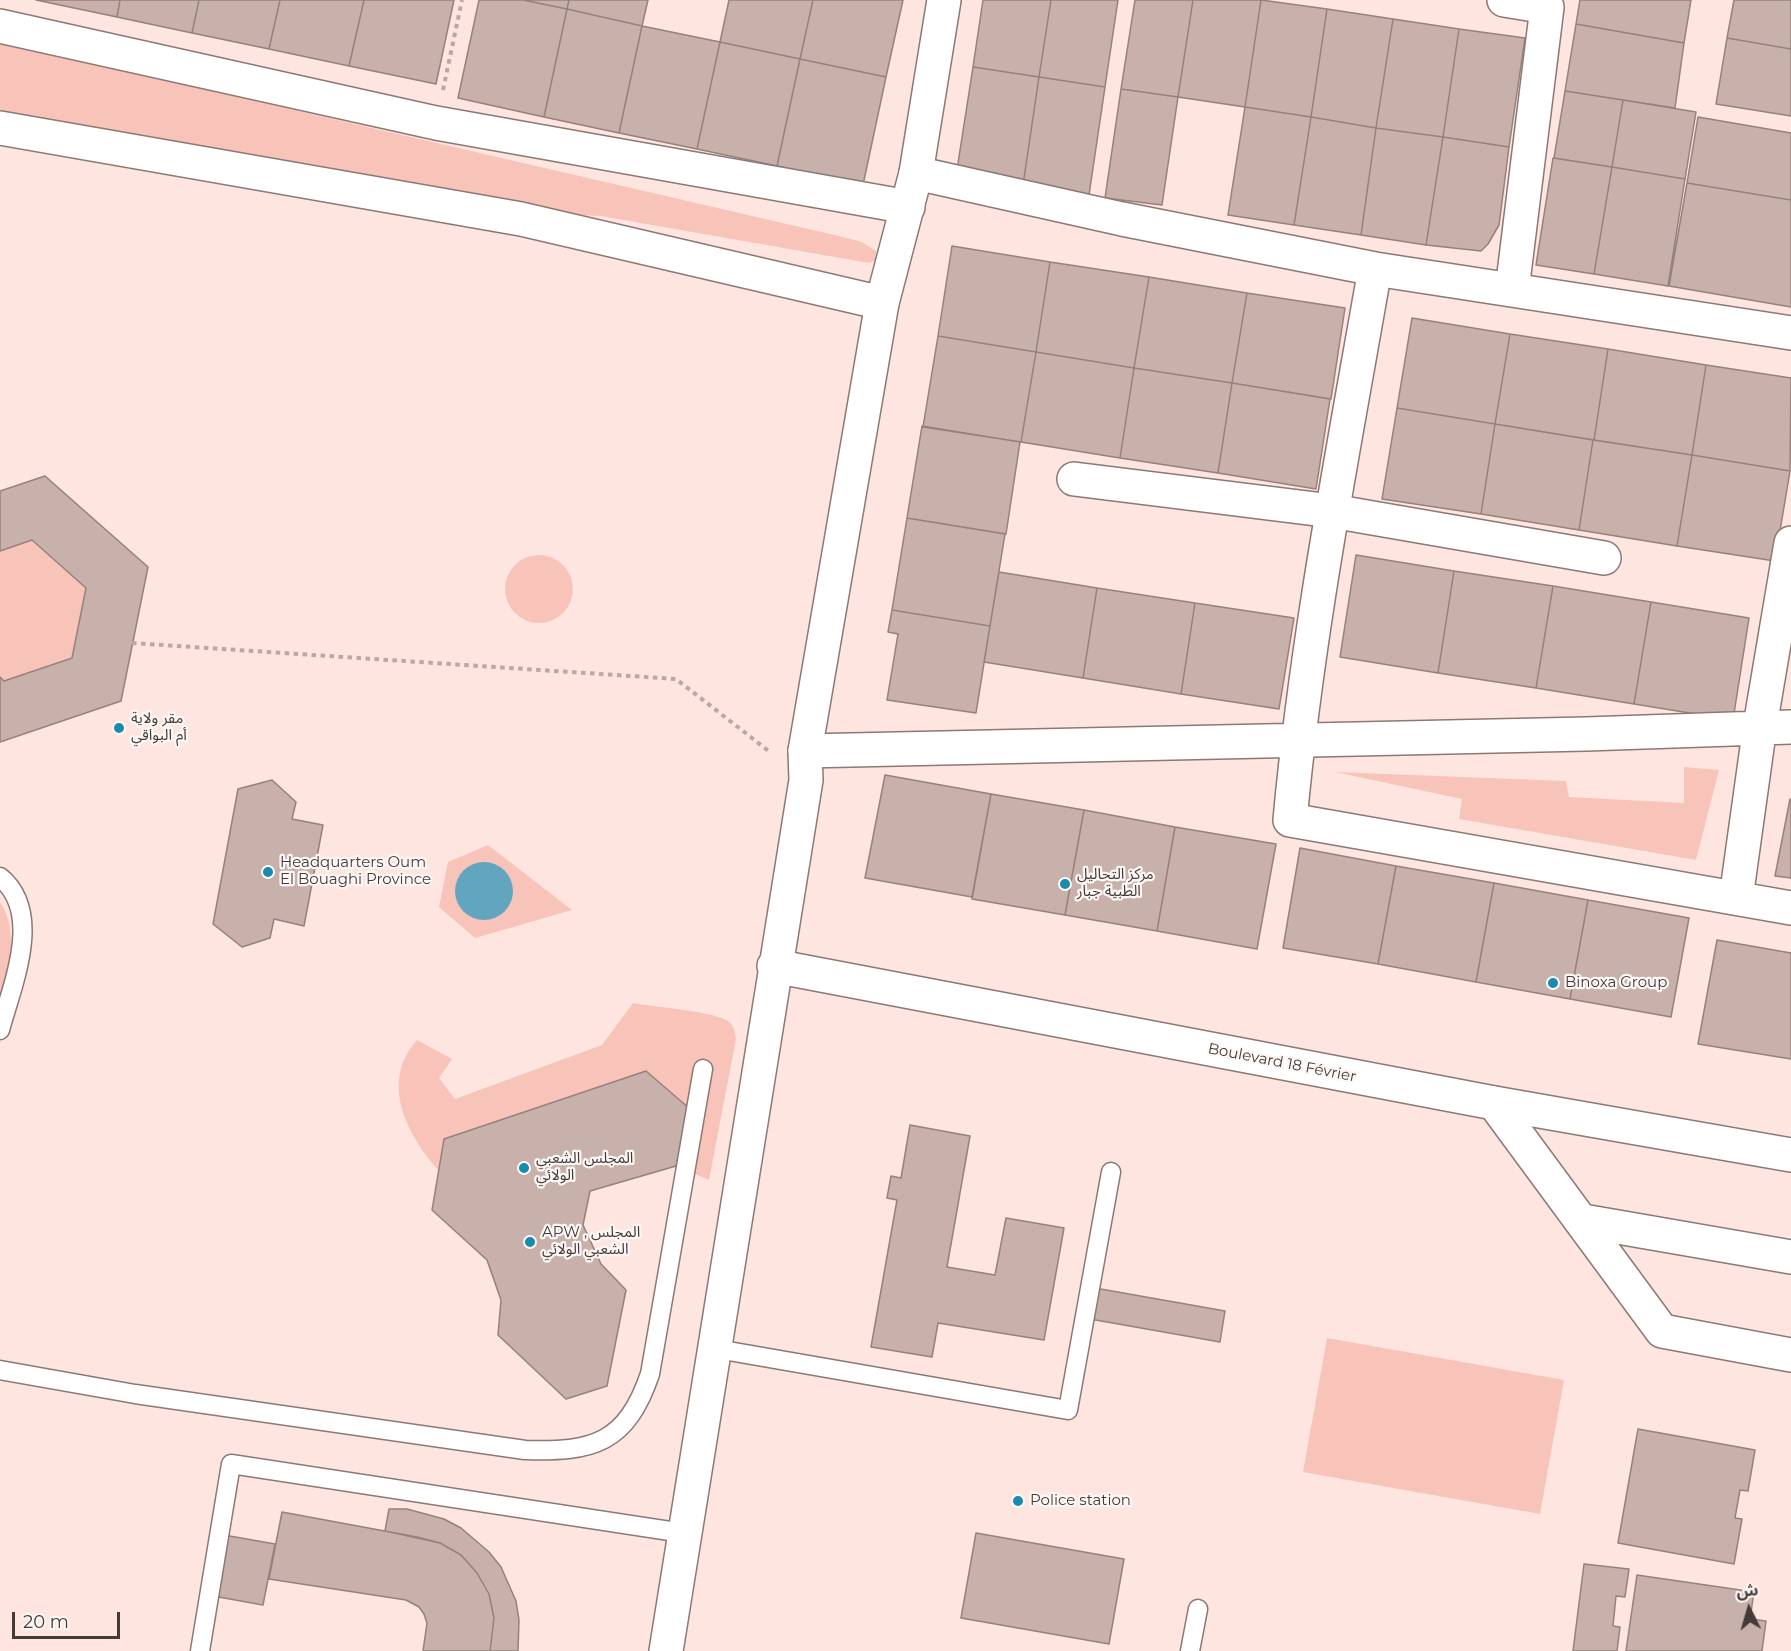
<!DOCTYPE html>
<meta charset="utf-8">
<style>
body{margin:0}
#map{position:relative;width:1791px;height:1651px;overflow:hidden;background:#fee5e0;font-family:Montserrat,"Noto Sans Arabic",sans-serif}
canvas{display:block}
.north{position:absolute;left:1719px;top:1579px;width:60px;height:60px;-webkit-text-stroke:4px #fdf8f6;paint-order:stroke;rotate:355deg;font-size:16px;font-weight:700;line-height:24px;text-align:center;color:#443a38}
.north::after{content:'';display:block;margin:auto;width:21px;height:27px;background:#443a38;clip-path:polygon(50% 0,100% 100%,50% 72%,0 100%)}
.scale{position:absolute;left:12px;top:1612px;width:108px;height:27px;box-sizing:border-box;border:3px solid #443a38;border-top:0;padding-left:8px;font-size:18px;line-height:21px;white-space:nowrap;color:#443a38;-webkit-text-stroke:4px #fdf8f6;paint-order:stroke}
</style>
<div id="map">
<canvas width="1791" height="1651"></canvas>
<div class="north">ش</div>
<div class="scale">20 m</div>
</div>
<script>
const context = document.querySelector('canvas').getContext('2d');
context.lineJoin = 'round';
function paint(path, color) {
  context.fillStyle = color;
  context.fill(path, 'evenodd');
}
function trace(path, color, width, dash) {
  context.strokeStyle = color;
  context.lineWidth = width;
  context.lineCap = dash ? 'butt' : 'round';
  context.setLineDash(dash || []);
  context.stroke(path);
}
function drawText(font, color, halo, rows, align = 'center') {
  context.font = font + ' Montserrat,"Noto Sans Arabic",sans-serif';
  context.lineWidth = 4.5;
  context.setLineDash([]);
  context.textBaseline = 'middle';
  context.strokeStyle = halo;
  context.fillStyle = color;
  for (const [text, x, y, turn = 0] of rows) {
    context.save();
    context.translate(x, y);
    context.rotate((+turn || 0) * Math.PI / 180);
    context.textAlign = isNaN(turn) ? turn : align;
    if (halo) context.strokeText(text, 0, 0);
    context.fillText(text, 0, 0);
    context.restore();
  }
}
paint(new Path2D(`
 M0 42 843 237 862 242 876 251 875 260 869 263 601 216 572 215 0 113Z
 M32 540 86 588 72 657 4 681 0 677V551Z
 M505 589a34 34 0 1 1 68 0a34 34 0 1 1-68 0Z
 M1684 767 1719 770 1696 860 1459 819 1462 799 1335 772 1566 781 1569 797 1684 803Z
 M488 845 572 910 475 938 439 907 448 862Z
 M0 902C21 933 7 974 0 1007Z
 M633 1003C654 1007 712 1011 728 1021 734 1025 735 1032 736 1039L709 1180 676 1166 690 1109 646 1071 444 1139 439 1171C407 1135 379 1082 417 1040L452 1059 439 1078 455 1099 602 1045Z
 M1327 1338 1564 1380 1540 1514 1303 1472Z`), '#f8c4b9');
paint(new Path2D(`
 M455 891a29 29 0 1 1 58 0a29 29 0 1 1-58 0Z`), '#62a5bf');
const building = new Path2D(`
 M36 0H120L117 17Z
 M120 0H199L192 33 117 17Z
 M199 0H280L269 49 192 33Z
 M280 0H364L349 66 269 49Z
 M364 0H454L436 84 349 66Z
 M479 0H523L567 9 544 117 458 98Z
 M523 0H569L567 9Z
 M569 0H648L642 26 567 9Z
 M729 0H813L800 59 720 42Z
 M813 0H903L886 77 800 59Z
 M983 0H1051L1039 77 973 67Z
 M1051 0H1118L1105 87 1039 77Z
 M1135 0H1193L1178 97 1121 89Z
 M1193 0H1261L1245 107 1178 97Z
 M1261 0 1327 9 1311 117 1245 107Z
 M1580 0H1691L1684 43 1576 24Z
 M1734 0H1791V49L1727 38Z
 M567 9 642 26 619 133 544 117Z
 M1327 9 1393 19 1376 128 1311 117Z
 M1393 19 1459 29 1443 137 1376 128Z
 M1576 24 1684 43 1675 108 1565 91Z
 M642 26 720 42 697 149 619 133Z
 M1459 29 1525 38 1509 147 1443 137Z
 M1727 38 1791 49V116L1716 104Z
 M720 42 800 59 777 166 697 149Z
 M800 59 886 77 863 185 777 166Z
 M973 67 1039 77 1023 185 956 176Z
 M1039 77 1105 87 1089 195 1023 185Z
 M1121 89 1178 97 1162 205 1105 198Z
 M1565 91 1623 100 1612 167 1554 158Z
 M1623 100 1696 112 1685 179 1612 167Z
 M1245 107 1311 117 1294 225 1228 215Z
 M1311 117 1376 128 1361 235 1294 225Z
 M1698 117 1791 133V200L1687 183Z
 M1376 128 1443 137 1426 245 1361 235Z
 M1443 137 1509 147 1499 225 1488 244 1481 251 1426 245Z
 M1553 158 1612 167 1594 274 1536 265Z
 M1612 167 1685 179 1668 286 1594 274Z
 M1687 183 1791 200V307L1669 286Z
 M952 246 1050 262 1036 352 938 336Z
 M1050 262 1149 277 1134 368 1036 352Z
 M1149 277 1247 293 1232 383 1134 368Z
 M1247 293 1345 308 1331 399 1232 383Z
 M1412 318 1510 334 1495 424 1397 408Z
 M1510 334 1608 349 1594 440 1495 424Z
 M938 336 1036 352 1021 442 923 427Z
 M1608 349 1706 365 1692 455 1594 440Z
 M1036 352 1134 368 1120 458 1021 442Z
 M1706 365 1791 378 1790 471 1692 455Z
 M1134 368 1232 383 1218 473 1120 458Z
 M1232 383 1330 399 1316 489 1218 473Z
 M1397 408 1495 424 1481 514 1382 499Z
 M1495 424 1593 440 1579 530 1481 514Z
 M922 426 1020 442 1006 534 907 518Z
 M1593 440 1692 455 1677 546 1579 530Z
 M1692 455 1790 471 1775 561 1677 546Z
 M45 476 148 567 121 701 0 742V677L4 681 72 658 86 588 32 540 0 551V491Z
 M907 518 1005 534 990 626 892 610Z
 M1356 555 1454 571 1438 673 1340 657Z
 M1454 571 1553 586 1536 688 1438 673Z
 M999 572 1097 588 1083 678 984 662Z
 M1553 586 1651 602 1634 704 1536 688Z
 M1097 588 1195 603 1181 694 1083 678Z
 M1651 602 1749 618 1733 720 1634 704Z
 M1195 603 1294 618 1279 709 1181 694Z
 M892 610 990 626 976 713 887 700 898 634 888 632Z
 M885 775 991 794 972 897 865 878Z
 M272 780 296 802 292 819 323 825 304 926 274 919 270 938 242 947 213 924 238 789Z
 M991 794 1084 810 1065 915 972 899Z
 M1790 799 1791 800V878L1775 876Z
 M1084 810 1175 827 1157 931 1065 915Z
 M1175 827 1276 844 1257 949 1157 931Z
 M1300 848 1396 866 1378 964 1283 948Z
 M1396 866 1494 883 1476 982 1378 964Z
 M1494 883 1588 900 1570 999 1476 982Z
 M1588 900 1689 918 1671 1017 1570 999Z
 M1717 940 1791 953V1059L1698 1044Z
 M646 1071 690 1109 676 1166 590 1191 583 1225 601 1264 626 1290 607 1386 566 1399 498 1335 501 1300 487 1260 432 1210 444 1139Z
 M910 1125 970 1136 947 1267 995 1275 1006 1218 1064 1228 1044 1340 938 1323 932 1357 871 1347 897 1200 887 1198 891 1176 901 1178Z
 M1095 1288 1225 1311 1220 1342 1090 1319Z
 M1638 1429 1755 1450 1748 1491 1740 1490 1735 1518 1742 1519 1734 1564 1618 1543Z
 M389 1509H407L444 1519 461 1528 489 1552 501 1567 516 1601 519 1620 518 1651H490L494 1618 489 1594 477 1573 461 1555 440 1543 385 1531Z
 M282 1512 417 1537 440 1543 461 1555 477 1573 489 1594 494 1618 490 1651H423L427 1623 424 1614 419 1607 406 1600 269 1579Z
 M976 1533 1124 1559 1109 1644 961 1618Z
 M224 1535 275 1544 263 1605 213 1596Z
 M1584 1564 1629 1569 1625 1597 1616 1596 1613 1626 1620 1627 1617 1651H1573Z
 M1637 1575 1754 1592 1750 1619 1766 1621 1762 1651H1626Z`);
paint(building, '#c8b0ab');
trace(building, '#97817c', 1.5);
const service = new Path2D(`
 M0 877C44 913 12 985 0 1030
 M717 1349 1068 1410 1111 1172
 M0 1370 135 1394 525 1450C593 1452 626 1444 650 1374L703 1069
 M200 1651 231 1464 683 1533
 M1190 1651 1198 1609`);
const minor = new Path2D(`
 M1504 0 1547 7 1512 290
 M916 173 1122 219 1375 269 1791 333
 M1375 269C1343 452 1307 635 1290 820L1791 908
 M1074 479 1332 511 1604 558
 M805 751 1586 734 1791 727
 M1736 898 1760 726 1791 543
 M1494 1103 1662 1331 1791 1355
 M1583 1221 1791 1257`);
const tertiary = new Path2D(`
 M0 26 436 123 908 207
 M0 128 521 219 882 303`);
const secondary = new Path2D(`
 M774 966 1494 1103 1791 1155
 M666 1651 806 780 805 751 882 303 916 173 944 0`);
trace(service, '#8d7873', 21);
trace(minor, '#8d7873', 36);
trace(tertiary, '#8d7873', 36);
trace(secondary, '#8d7873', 36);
trace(new Path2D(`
 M443 90 462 0
 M132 643 676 679 770 752`), '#bba7a4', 4, [4.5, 4.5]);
trace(service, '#fff', 18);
trace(minor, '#fff', 33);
trace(tertiary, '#fff', 33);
trace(secondary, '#fff', 33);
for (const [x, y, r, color] of [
 [119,728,6,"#188baf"],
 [268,872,6,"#188baf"],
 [1065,884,6,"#188baf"],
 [1553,983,6,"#188baf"],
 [524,1168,6,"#188baf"],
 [530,1242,6,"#188baf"],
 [1018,1501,6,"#188baf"]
]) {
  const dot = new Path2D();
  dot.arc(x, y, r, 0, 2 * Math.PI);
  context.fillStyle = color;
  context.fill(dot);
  trace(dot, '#fdf8f6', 2);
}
drawText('15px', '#443a38', '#fdf8f6', [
 ["مقر ولاية",131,719],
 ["أم البواقي",131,736],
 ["Headquarters Oum",280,863],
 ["El Bouaghi Province",280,880],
 ["مركز التحاليل",1077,875],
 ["الطبية جبار",1077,892],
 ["Binoxa Group",1565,983],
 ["المجلس الشعبي",536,1159],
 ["الولائي",536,1176],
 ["APW , المجلس",542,1233],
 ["الشعبي الولائي",542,1250],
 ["Police station",1030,1501]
], 'left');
drawText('15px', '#443a38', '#fdf8f6', [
 ["Boulevard 18 Février",1282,1063,11]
]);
</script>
